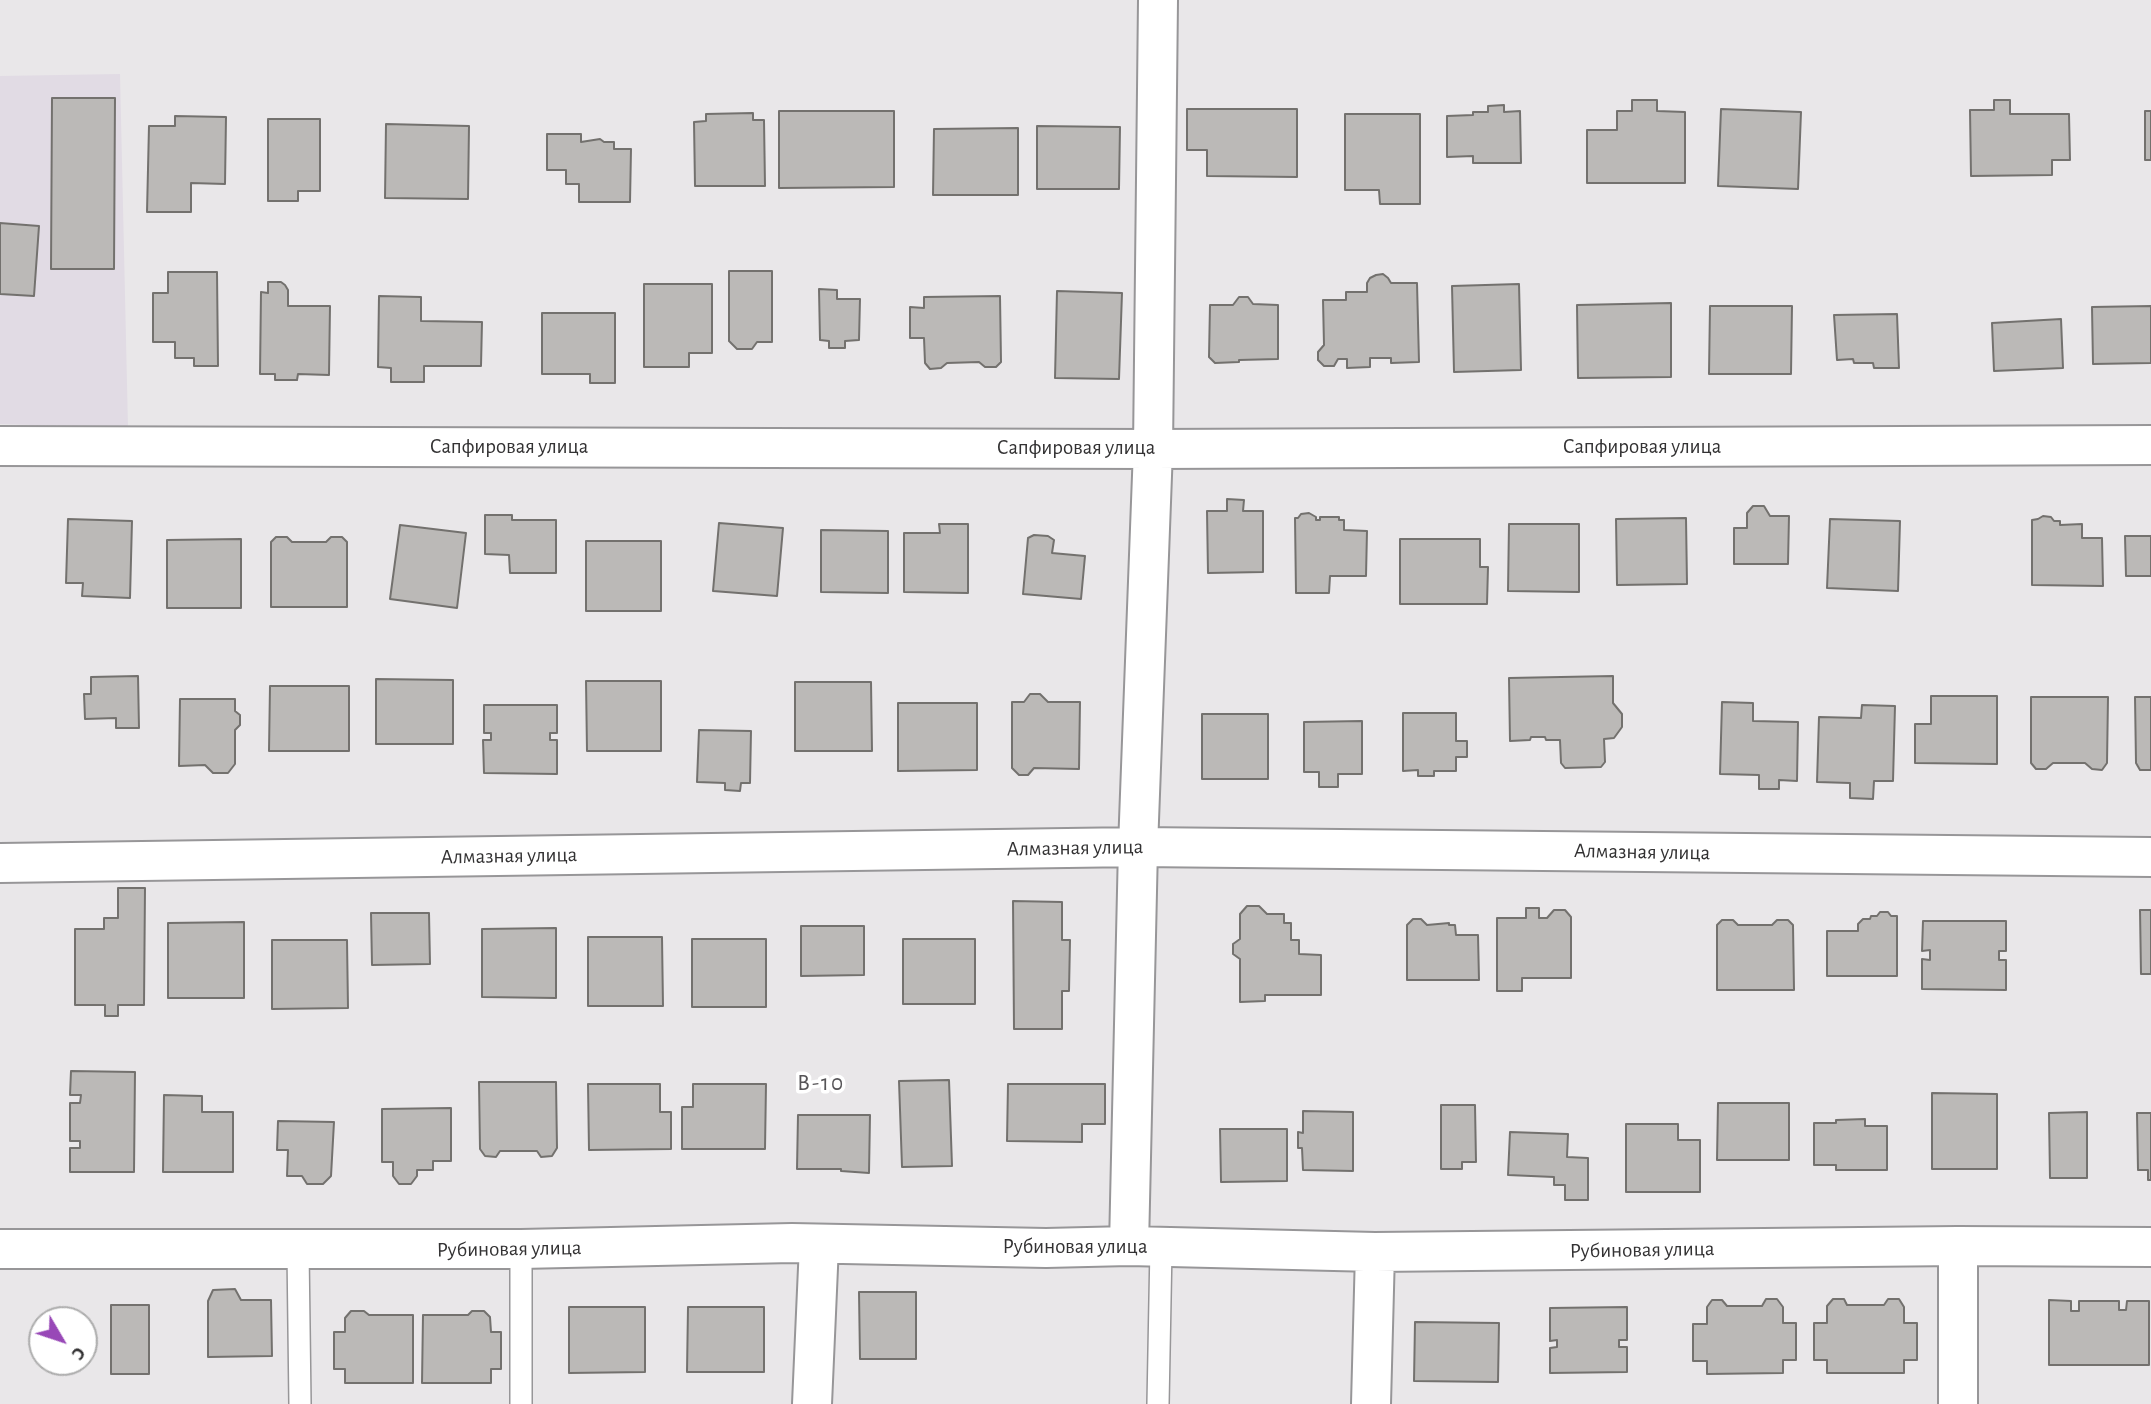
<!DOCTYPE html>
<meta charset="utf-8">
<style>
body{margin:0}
#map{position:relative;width:2151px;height:1404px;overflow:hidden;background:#e9e7e9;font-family:"Alegreya Sans",sans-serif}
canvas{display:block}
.north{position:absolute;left:28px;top:1306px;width:70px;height:70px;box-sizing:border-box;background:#fff;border:2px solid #adadad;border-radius:50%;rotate:129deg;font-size:19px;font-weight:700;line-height:28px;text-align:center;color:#333233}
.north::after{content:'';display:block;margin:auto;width:24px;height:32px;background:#9848b7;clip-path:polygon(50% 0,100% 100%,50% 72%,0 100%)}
</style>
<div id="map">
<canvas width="2151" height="1404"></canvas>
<div class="north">С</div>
</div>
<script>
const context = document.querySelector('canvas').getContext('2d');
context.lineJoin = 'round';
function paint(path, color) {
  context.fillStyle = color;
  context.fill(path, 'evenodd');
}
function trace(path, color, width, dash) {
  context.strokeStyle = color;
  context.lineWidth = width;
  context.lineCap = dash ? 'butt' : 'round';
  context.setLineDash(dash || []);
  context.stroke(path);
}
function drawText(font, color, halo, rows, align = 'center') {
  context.font = font + ' "Alegreya Sans",sans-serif';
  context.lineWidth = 7;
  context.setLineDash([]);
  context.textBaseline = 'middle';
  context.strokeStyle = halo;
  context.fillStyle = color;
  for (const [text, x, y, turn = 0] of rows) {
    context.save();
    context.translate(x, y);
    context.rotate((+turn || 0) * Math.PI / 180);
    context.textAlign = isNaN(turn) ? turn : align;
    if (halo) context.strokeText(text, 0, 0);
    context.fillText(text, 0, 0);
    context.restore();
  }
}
paint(new Path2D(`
 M120 74 128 428 0 424V76Z`), '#e1dbe4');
const building = new Path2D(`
 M52 98H115L114 269H51Z
 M1632 100H1657V111L1685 112V183H1587V130H1617V111H1632Z
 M1994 100H2010V114H2069L2070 160H2052V175L1971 176 1970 110H1994Z
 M1504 105V112L1520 111 1521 163H1473V156L1447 157V116L1473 115V112H1488V106Z
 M1187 109H1297V177L1207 176V150H1187Z
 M1721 109 1801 112 1798 189 1718 186Z
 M779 111H894V187L779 188Z
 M2145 111H2151V160H2145Z
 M753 113V120H764L765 186H695L694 122 706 121V114Z
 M1345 114H1420V204H1380L1379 190H1345Z
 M175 116 226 117 225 184 191 183V212H147L149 126H175Z
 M268 119H320V191H298V201H268Z
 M386 124 469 126 468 199 385 198Z
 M1037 126 1120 127 1119 189H1037Z
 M1018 128V195H933L934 129Z
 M547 134H581V142L600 139 604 142H614V149H631L630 202H579V184H566V170H547Z
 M0 223 39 226 34 296 0 294Z
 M729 271H772V342H757L752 349H737L729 341Z
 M168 272H217L218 366H194V358H175V342H153V293H168Z
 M1383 274 1388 278 1391 283H1417L1419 362 1391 363V358H1370V367L1347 368V359H1338L1334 366H1324L1318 360V352L1324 345 1323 300H1346V292H1367V283L1370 278 1376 275Z
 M268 282H281L285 285 288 290V306H330L329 375 298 374 297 380H275V374H260L261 292 268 293Z
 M644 284H712V353H689V367H644Z
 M1519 284 1521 370 1454 372 1452 286Z
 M819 289 837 290V299H860L859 340 845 341V348H829V341L820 340Z
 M1057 291 1122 293 1119 379 1055 378Z
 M379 296 421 297V321L482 322 481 366H424V382H391V368L378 367Z
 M1000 296 1001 362 996 367H985L979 362 947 363 941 368 930 369 925 363 924 338H910V307L924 308V297Z
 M1239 297H1248L1253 304 1278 305V359L1239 360V362L1215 363 1209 357 1210 305H1233Z
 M1671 303V377L1578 378 1577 305Z
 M1710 306H1792L1791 374H1709Z
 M2151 306V363L2093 364 2092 307Z
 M542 313H615V383H590V374H542Z
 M1897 314 1899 368H1874L1873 363H1854L1853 359 1837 360 1834 315Z
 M2061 319 2063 368 1994 371 1992 323Z
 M1227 499 1244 500 1243 511H1263V572L1208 573 1207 511H1227Z
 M1753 506H1764L1770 516H1789L1788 564H1734V528H1747V513Z
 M1309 513 1316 517V520H1320V517H1339V520H1344V530L1367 531 1366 576H1330L1329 593H1296L1295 518H1298L1301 514Z
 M485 515H512V520H556V573H510L509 555 485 554Z
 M2043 516 2051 517 2054 521H2060V525L2082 524V538H2102L2103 586 2032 585V520L2038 519Z
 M1686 518 1687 584 1617 585 1616 519Z
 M68 519 132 521 130 598 82 596 83 583H66Z
 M1830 519 1900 521 1898 591 1827 588Z
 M719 523 783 528 777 596 713 591Z
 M939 524H968V593L904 592V533H940Z
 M1509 524H1579V592L1508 591Z
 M400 525 466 533 457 608 390 599Z
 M821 530 888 531V593L821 592Z
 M1034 535 1048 536 1054 540 1052 553 1085 556 1081 599 1023 594 1028 538Z
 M2125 536H2151V576H2126Z
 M276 537H287L292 542H326L331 537H342L347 542V607H271V542Z
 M241 539V608H167V540Z
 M1400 539H1480V567H1488L1487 604H1400Z
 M586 541H661V611H586Z
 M138 676 139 728H116V718L85 719 84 694H91V677Z
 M1613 676V703L1622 714V727L1614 738 1604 739 1605 762 1601 767 1565 768 1561 763 1560 740H1546L1545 737H1531L1530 740 1510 741 1509 678Z
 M376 679 453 680V744H376Z
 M586 681H661V751H587Z
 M795 682H871L872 751H795Z
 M270 686H349V751H269Z
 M1030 694H1040L1048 702H1080L1079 769 1034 768 1028 775H1019L1012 768V702H1024Z
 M1931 696H1997V764L1915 763V724H1931Z
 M2031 697H2108L2107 763 2102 770 2092 769 2085 763H2053L2046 769H2036L2031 763Z
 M2135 697H2151V770H2140L2136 763Z
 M180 699H235V711L240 715V725L235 730V764L228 773H213L205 765 179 766Z
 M1722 702 1753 703V721L1798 722 1797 781 1779 780V789H1759V775L1720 774Z
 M898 703H977V770L898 771Z
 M484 705H557V733H550V740H557V774L484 773 483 740H491V733H484Z
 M1862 705 1895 706 1893 781H1874L1873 799 1850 798V783L1817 782 1819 717 1861 718Z
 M1403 713H1456V741H1467V757H1456V771H1434V776H1418V770L1403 771Z
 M1202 714H1268V779H1202Z
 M1362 721V774H1338V787H1319V772H1304V722Z
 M699 730 751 731 750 783H741L740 791 725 790V783L697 782Z
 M118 888H145L144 1005H118V1016H105V1005H75V929H104V918H118Z
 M1013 901 1062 902V940H1070L1069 991H1062V1029H1014Z
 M1247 906H1259L1267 914H1284V923H1291V940H1299V954L1321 955V995H1265V1001L1240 1002V959L1233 954V944L1240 939V914Z
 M1526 908H1539V918H1547L1554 910H1565L1571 917V978H1522V991H1497V918H1526Z
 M2140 910H2151V974H2141Z
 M1880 912H1888L1891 916H1897V976H1827V931H1858V924L1863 919H1870L1871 916H1877Z
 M371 913H429L430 964 372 965Z
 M1413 919H1421L1427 925 1449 923V925H1455L1456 935H1478L1479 980H1407V925Z
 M1722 920H1733L1738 925H1772L1777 920H1788L1793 925 1794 990H1717V925Z
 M1923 921H2006V951H1999V960H2006V990L1922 989V959L1930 960V950L1922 951Z
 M244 922V998H168V923Z
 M801 926H864V975L801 976Z
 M556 928V998L482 997V929Z
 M588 937H662L663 1006H588Z
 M692 939H766V1007H692Z
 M903 939H975V1004H903Z
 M272 940H347L348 1008 272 1009Z
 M71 1071 135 1072 134 1172H70V1148H80V1141H70V1103H80L81 1095H70Z
 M949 1080 952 1166 902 1167 899 1081Z
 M479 1082H556L557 1148 552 1156 541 1157 537 1151H500L496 1157 485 1156 480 1149Z
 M588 1084H660V1112H671V1149L589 1150Z
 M693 1084H766L765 1149H682V1107H693Z
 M1008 1084H1105V1124H1082V1142L1007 1141Z
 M1932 1093 1997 1094V1169H1932Z
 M164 1095 202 1096V1112H233V1172H163Z
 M1718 1103H1789V1160H1717Z
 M1441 1105H1475L1476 1162H1462V1169H1441Z
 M451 1108V1161H433V1170H417V1176L411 1184H399L393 1176V1162H382V1109Z
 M1303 1111 1353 1112V1171L1303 1170 1302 1148H1298V1132L1303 1133Z
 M2087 1112V1178H2050L2049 1113Z
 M2137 1113H2151V1180H2148V1170H2138Z
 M798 1115H870L869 1173 841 1171V1169H797Z
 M1865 1119V1126H1887V1170H1836V1165H1814V1123H1836V1120Z
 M278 1121 334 1122 331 1176 323 1184H307L302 1176H287L288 1150H277Z
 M1626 1124H1678V1140H1700V1192H1626Z
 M1220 1129H1287V1181L1221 1182Z
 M1510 1132 1568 1134 1567 1157 1588 1158V1200H1565V1185H1554V1177L1508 1175Z
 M235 1289 241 1300H271L272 1356 208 1357V1301L213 1290Z
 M859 1292H916V1359H860Z
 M1766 1299H1777L1783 1307V1323H1796V1360H1783V1373L1707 1374V1361H1693V1324H1707V1307L1712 1300H1722L1727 1306H1762Z
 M1833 1299H1844L1847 1305H1884L1888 1299H1899L1904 1307V1323H1917V1360H1904V1373H1827V1360H1814V1323H1827V1306Z
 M2049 1300 2071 1301V1311H2079V1301H2119V1310H2126L2127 1301H2149V1365H2049Z
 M111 1305H149V1374H111Z
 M569 1307H645V1372L569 1373Z
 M688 1307H764V1372H687Z
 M1627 1307V1340H1619V1347H1627V1372L1550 1373V1348L1557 1347V1340L1550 1341V1308Z
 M351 1311H364L369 1315H413V1383H345V1369H334V1332H345V1318Z
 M472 1311H484L490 1317 491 1332H501V1369H491V1383H422L423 1315H468Z
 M1415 1322 1499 1323 1498 1382 1414 1381Z`);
paint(building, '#bbb9b7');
trace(building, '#73716e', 2);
const lane = new Path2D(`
 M521 1249V1404
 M298 1250 300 1404
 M1158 1404 1161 1247`);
const street = new Path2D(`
 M0 446 1153 449 2151 445
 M0 863 1138 847 2151 857
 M1129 1246 1138 847 1153 449 1158 0
 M0 1249H521L792 1243 1046 1248 1129 1246 1375 1252 1958 1246 2151 1247
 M812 1404 819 1245
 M1371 1404 1375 1252
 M1958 1404V1246`);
trace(lane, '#979698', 24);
trace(street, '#979698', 42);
trace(lane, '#fff', 21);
trace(street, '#fff', 38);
drawText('21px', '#333233', '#fff', [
 ["Сапфировая улица",509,447],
 ["Сапфировая улица",1642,447],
 ["Сапфировая улица",1076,448],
 ["Алмазная улица",1075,848,-1],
 ["Алмазная улица",1642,852,1],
 ["Алмазная улица",509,856,-1],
 ["Рубиновая улица",1075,1247],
 ["Рубиновая улица",509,1249,-1],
 ["Рубиновая улица",1642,1250,-1]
]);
context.letterSpacing = '2px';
drawText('23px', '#565457', '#fff', [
 ["В-10",821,1083]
]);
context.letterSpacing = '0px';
</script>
